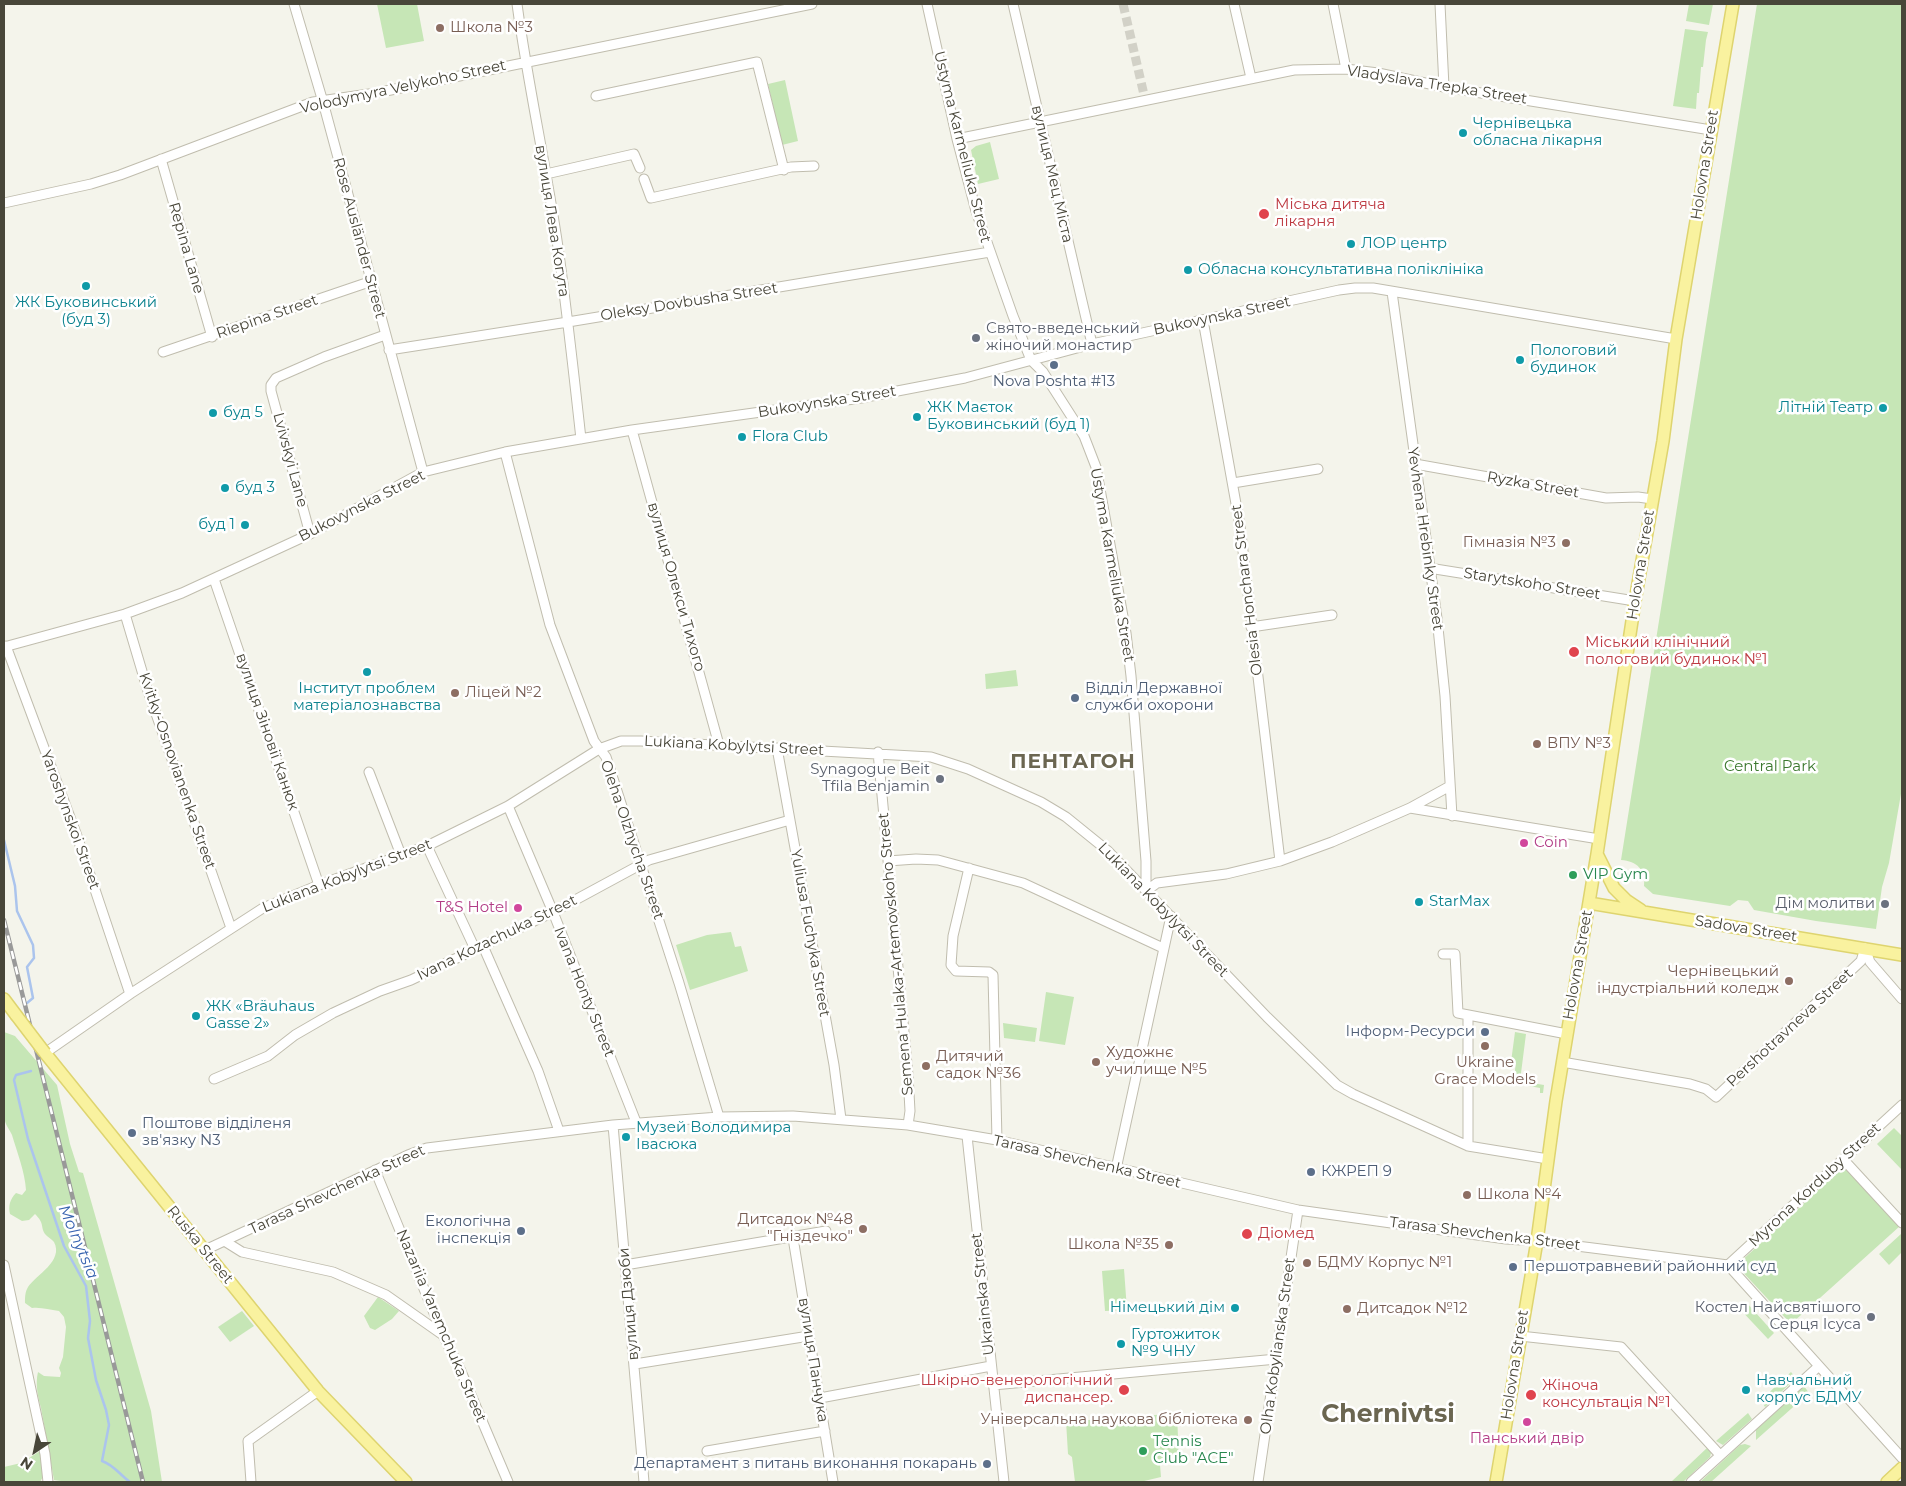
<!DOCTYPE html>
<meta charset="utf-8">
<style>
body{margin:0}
#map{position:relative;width:1906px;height:1486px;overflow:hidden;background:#f4f4eb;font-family:Montserrat,sans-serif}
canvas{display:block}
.frame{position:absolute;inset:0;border:5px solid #484639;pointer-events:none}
.north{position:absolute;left:10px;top:1426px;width:50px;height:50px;-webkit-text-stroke:4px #fff;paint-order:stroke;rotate:214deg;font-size:14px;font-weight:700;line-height:20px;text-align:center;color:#484639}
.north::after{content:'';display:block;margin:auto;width:18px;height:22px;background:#484639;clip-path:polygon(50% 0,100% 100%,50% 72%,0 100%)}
</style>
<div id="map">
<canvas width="1906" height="1486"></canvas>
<div class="frame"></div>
<div class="north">N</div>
</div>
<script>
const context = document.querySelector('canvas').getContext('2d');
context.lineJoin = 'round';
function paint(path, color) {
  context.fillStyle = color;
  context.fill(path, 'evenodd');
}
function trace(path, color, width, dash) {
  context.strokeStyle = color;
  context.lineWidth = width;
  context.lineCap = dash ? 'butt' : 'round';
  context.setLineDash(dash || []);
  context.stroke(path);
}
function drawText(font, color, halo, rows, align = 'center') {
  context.font = font + ' Montserrat,sans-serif';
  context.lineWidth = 5;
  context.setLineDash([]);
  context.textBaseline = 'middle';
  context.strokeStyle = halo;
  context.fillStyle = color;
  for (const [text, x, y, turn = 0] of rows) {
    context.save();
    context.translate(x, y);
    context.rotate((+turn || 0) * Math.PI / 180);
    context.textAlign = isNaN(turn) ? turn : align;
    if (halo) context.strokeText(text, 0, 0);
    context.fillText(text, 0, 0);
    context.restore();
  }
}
paint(new Path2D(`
 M377 4H417L424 41 386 48Z
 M1689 4H1713L1709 25 1686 21Z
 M1757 4H1902V788L1889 863 1882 887 1876 929 1816 921 1754 910 1748 901 1738 900 1730 906 1653 894 1644 886C1646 870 1637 861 1621 860Z
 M1685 29 1708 32 1706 40 1703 67H1701L1699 93H1697L1696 109 1673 106Z
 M785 80 798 141 782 145 768 84Z
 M990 142 999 179 978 184 971 150 976 146Z
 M1016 670 1018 686 986 689 985 674Z
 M731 932 735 947 741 946 748 971 690 990 676 945 707 935Z
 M1046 992 1074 997 1065 1045 1039 1041Z
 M1003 1023 1037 1028 1035 1042 1004 1038Z
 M4 1032 15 1036 57 1085 70 1144 79 1172 83 1173 151 1411 162 1482H68L54 1480 41 1408C38 1397 35 1384 38 1372L44 1376 60 1377 61 1373 59 1368 63 1357 66 1327 64 1317 59 1311C49 1310 42 1307 32 1308L25 1303C25 1297 25 1292 28 1287 36 1275 64 1261 54 1242 52 1239 47 1237 45 1234 40 1226 45 1224 35 1214L29 1220 22 1221 10 1214C8 1206 10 1199 16 1193L22 1195 26 1190C25 1172 17 1152 12 1135 10 1130 6 1126 5 1121Z
 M1515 1032 1526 1034 1520 1081 1544 1085 1543 1093H1540V1088L1513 1083 1516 1063 1511 1062Z
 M1894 1128 1902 1136V1170L1877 1144Z
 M1844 1169 1848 1171 1900 1226 1791 1324 1738 1267V1264L1839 1171Z
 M1901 1234 1902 1235V1252L1889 1265 1879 1254Z
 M1124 1269 1127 1310 1105 1311 1102 1271Z
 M378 1297 399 1311 392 1319 375 1330 370 1328 364 1316Z
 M1746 1302 1774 1333 1768 1339 1737 1306Z
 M242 1311 254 1326 230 1342 218 1327Z
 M1791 1372 1796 1378 1765 1407 1761 1400Z
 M1804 1386 1809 1393 1756 1440V1430Z
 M1177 1413 1179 1462 1160 1465 1161 1477 1140 1482H1075L1072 1457 1068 1454 1066 1421 1111 1419Z
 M1748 1413 1752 1419 1723 1445 1716 1441Z
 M1745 1444 1751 1446 1711 1482H1700L1740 1445Z
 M1708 1447 1711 1453 1710 1457 1683 1482H1671Z
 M40 1451 44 1475 40 1482H4V1467L21 1463Z`), '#c6e6b6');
trace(new Path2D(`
 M4 840 15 886 17 911 33 945 34 958 27 967 33 998 27 1003
 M31 1071 16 1075 14 1080 28 1139 64 1246 86 1286 90 1321 88 1338 96 1380 106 1410 109 1425 102 1461C114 1465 120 1475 130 1482`), '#abc4ed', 2.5);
trace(new Path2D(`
 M1123 4 1145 99`), '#d2d1c7', 9, [9, 4.5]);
const minor = new Path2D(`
 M294 4 323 102 423 472
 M517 4C528 85 546 165 558 247 567 311 574 375 581 439
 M927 4 957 139 976 211 1013 316 1031 360 1043 372 1084 436 1096 467 1126 633 1131 676 1146 861V891
 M1013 4 1092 344
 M1234 4 1251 78
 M1333 4 1346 69
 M1440 4 1444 87
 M596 96 757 62 784 170
 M957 139 1294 70 1346 69 1378 73 1444 87 1711 130
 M161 159 212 337
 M546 174 634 154 640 168
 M644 179 651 198 791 167 814 166
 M4 203 91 184 120 175 313 102 376 93 812 4
 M1392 292 1437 618 1445 696 1452 816
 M1203 320 1240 526 1280 861
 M389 350 568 322 990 252
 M163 352 372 281
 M632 430 719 745
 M505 452 550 625 594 741 606 757 679 983 719 1117
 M1415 464 1606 498 1638 497 1652 499
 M1233 483 1318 469
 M310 534 271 391V385L276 378 324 357 385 335
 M1429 568 1635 601
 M214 579 319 885
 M125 614 147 688 231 928
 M1251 627 1332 615
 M6 646 77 836 130 994
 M4 647 125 614 182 593 310 534 423 472 505 452 632 430 861 398 965 378 1092 344 1339 290 1355 288H1373L1676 339
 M777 748 834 1065 841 1119
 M878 752 908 1075 910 1111 908 1125
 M369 772 401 855
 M508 806 553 912 636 1122
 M1410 808 1599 839
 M427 846 475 949
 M888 861 916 859 938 860 1023 883 1163 948
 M969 868 953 936 951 965 956 971 989 972 993 975 997 1140
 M1146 891 1157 883 1226 874 1280 861 1332 842 1410 808 1450 786
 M483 946 538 1071 559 1131
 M1865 948 1870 962 1902 999
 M1443 954H1455L1458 1013 1567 1034
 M45 1053 130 994 263 908 319 885 427 846 508 806 599 749 621 741H641L931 757 968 769 1041 802 1066 817 1108 851 1267 1017 1337 1085 1353 1094 1468 1146 1548 1159
 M1562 1062 1690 1084 1706 1089 1716 1097 1861 961 1865 948
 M214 1079 268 1056 295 1035 333 1013 380 991 411 980 553 912 649 860 790 820
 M613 1125 644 1482
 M967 1136 1004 1482
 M1468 1146V1015
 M1843 1159 1902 1223
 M1116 1169 1171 916
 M375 1170 443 1335 460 1369 508 1482
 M793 1238 833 1482
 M226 1242 242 1252 333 1272 386 1295 443 1335
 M205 1250 408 1155 427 1148 613 1125 719 1117 793 1116 908 1125 997 1140 1298 1210 1506 1239 1537 1241 1728 1265 1902 1458
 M4 1265 45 1454 48 1482
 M625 1265 826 1231
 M1728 1265 1902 1105
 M1520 1336 1621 1347 1720 1455
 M635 1364 809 1336
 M993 1385 1277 1359
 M820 1398 991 1366
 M707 1451 825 1431
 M251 1482 248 1441 318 1391
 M1258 1482 1298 1210
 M1691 1482 1819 1366`);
const major = new Path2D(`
 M1597 854 1614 888 1626 900 1641 910
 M1589 903 1902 955
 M4 999 16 1015
 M45 1053 318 1391 406 1482
 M1496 1482 1537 1241 1556 1101 1597 854 1635 601 1663 441 1676 339 1733 4
 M1887 1482 1902 1468`);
trace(minor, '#c0bdae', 11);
trace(major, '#ded46f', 14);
trace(minor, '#fff', 9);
trace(major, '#f9f29f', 11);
const rail = new Path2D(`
 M4 920 143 1482`);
trace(rail, '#999', 4.5);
trace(rail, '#fff', 2.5, [8]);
const majorBridge = new Path2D(`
 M16 1015 45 1053`);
trace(majorBridge, '#ded46f', 14, []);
trace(majorBridge, '#f9f29f', 11);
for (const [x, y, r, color] of [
 [440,28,5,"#8d6e63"],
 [1463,133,5,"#0f9aa8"],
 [1264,214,6,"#e0444e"],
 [1351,244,5,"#0f9aa8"],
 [1188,270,5,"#0f9aa8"],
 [86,286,5,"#0f9aa8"],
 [976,338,5,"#6b7280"],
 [1520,360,5,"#0f9aa8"],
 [1054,365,5,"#5c6f8a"],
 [1883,408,5,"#0f9aa8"],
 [213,413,5,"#0f9aa8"],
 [917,417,5,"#0f9aa8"],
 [742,437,5,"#0f9aa8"],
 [225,488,5,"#0f9aa8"],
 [245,525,5,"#0f9aa8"],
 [1566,543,5,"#8d6e63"],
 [1574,652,6,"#e0444e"],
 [367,672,5,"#0f9aa8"],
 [455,693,5,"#8d6e63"],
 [1075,698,5,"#5c6f8a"],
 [1537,744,5,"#8d6e63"],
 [940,779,5,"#6b7280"],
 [1524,843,5,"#d1479c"],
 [1573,875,5,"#2e9e5b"],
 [1419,902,5,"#0f9aa8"],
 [1885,904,5,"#6b7280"],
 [518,908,5,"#d1479c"],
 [1789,981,5,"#8d6e63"],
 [196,1016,5,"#0f9aa8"],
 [1485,1032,5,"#5c6f8a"],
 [1485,1046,5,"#8d6e63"],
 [1096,1062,5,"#8d6e63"],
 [926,1066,5,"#8d6e63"],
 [132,1133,5,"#5c6f8a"],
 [626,1137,5,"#0f9aa8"],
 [1311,1172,5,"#5c6f8a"],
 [1467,1195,5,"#8d6e63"],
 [863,1229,5,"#8d6e63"],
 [521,1231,5,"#5c6f8a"],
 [1247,1234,6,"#e0444e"],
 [1169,1245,5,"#8d6e63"],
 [1307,1263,5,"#8d6e63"],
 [1513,1267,5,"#5c6f8a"],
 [1235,1308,5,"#0f9aa8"],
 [1347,1309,5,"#8d6e63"],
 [1871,1317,5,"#6b7280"],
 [1121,1344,5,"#0f9aa8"],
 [1124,1390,6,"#e0444e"],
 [1746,1390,5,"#0f9aa8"],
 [1531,1395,6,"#e0444e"],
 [1248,1420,5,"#8d6e63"],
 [1527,1422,5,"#d1479c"],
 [1143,1451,5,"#2e9e5b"],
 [987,1464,5,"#5c6f8a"]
]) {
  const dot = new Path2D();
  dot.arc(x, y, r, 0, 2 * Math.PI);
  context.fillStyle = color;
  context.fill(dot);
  trace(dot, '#fff', 2);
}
drawText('15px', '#785e54', '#fff', [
 ["Школа №3",450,28],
 ["Гімназія №3",1556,543,"right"],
 ["Ліцей №2",465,693],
 ["ВПУ №3",1547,744],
 ["Чернівецький",1779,972,"right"],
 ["індустріальний коледж",1779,989,"right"],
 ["Художнє",1106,1053],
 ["училище №5",1106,1070],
 ["Дитячий",936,1057],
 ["садок №36",936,1074],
 ["Ukraine",1485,1063,"center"],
 ["Grace Models",1485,1080,"center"],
 ["Школа №4",1477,1195],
 ["Дитсадок №48",853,1220,"right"],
 ["\"Гніздечко\"",853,1237,"right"],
 ["Школа №35",1159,1245,"right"],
 ["БДМУ Корпус №1",1317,1263],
 ["Дитсадок №12",1357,1309],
 ["Універсальна наукова бібліотека",1238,1420,"right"]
], 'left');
drawText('15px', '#484639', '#fff', [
 ["Vladyslava Trepka Street",1437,85,9],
 ["Volodymyra Velykoho Street",403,87,-12],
 ["Ustyma Karmeliuka Street",962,147,76],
 ["Holovna Street",1705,165,-81],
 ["вулиця Мец Міста",1052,174,77],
 ["вулиця Лева Когута",552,221,81],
 ["Rose Ausländer Street",359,238,75],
 ["Repina Lane",186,248,74],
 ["Oleksy Dovbusha Street",689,302,-9],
 ["Bukovynska Street",1222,316,-12],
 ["Riepina Street",267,317,-19],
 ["Bukovynska Street",827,402,-9],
 ["Lvivskyi Lane",290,460,75],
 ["Ryzka Street",1533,485,10],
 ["Bukovynska Street",362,506,-27],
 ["Yevhena Hrebinky Street",1425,539,82],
 ["Ustyma Karmeliuka Street",1112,565,80],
 ["Holovna Street",1641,565,-81],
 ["Starytskoho Street",1532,584,9],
 ["вулиця Олекси Тихого",676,587,74],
 ["Olesia Honchara Street",1247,590,-97],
 ["вулиця Зіновії Канюк",267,732,71],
 ["Lukiana Kobylytsi Street",734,746,3],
 ["Kvitky-Osnovianenka Street",177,771,71],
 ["Yaroshynskoi Street",70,820,70],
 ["Oleha Olzhycha Street",632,840,71],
 ["Lukiana Kobylytsi Street",347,876,-21],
 ["Lukiana Kobylytsi Street",1163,910,46],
 ["Sadova Street",1746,929,9],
 ["Yuliusa Fuchyka Street",810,933,80],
 ["Ivana Kozachuka Street",497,938,-26],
 ["Semena Hulaka-Artemovskoho Street",896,954,-95],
 ["Holovna Street",1578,965,-80],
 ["Ivana Honty Street",584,992,68],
 ["Pershotravneva Street",1790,1028,-43],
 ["Tarasa Shevchenka Street",1087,1162,13],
 ["Myrona Korduby Street",1815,1185,-43],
 ["Tarasa Shevchenka Street",337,1190,-25],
 ["Tarasa Shevchenka Street",1485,1234,7],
 ["Ruska Street",200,1245,51],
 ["Ukrainska Street",983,1294,-96],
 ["вулиця Дзюби",629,1304,-95],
 ["Nazariia Yaremchuka Street",441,1326,67],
 ["Olha Kobylianska Street",1278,1346,-82],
 ["вулиця Панчука",813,1360,81],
 ["Holovna Street",1515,1365,-81]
]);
drawText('15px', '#0d838f', '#fff', [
 ["Чернівецька",1473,124],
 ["обласна лікарня",1473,141],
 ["ЛОР центр",1361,244],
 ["Обласна консультативна поліклініка",1198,270],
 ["ЖК Буковинський",86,303,"center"],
 ["(буд 3)",86,320,"center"],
 ["Пологовий",1530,351],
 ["будинок",1530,368],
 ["ЖК Маєток",927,408],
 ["Буковинський (буд 1)",927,425],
 ["Літній Театр",1873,408,"right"],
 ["буд 5",223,413],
 ["Flora Club",752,437],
 ["буд 3",235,488],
 ["буд 1",235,525,"right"],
 ["Інститут проблем",367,689,"center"],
 ["матеріалознавства",367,706,"center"],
 ["StarMax",1429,902],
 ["ЖК «Bräuhaus",206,1007],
 ["Gasse 2»",206,1024],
 ["Музей Володимира",636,1128],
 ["Івасюка",636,1145],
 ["Німецький дім",1225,1308,"right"],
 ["Гуртожиток",1131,1335],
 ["№9 ЧНУ",1131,1352],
 ["Навчальний",1756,1381],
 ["корпус БДМУ",1756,1398]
], 'left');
drawText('15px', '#be3a42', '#fff', [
 ["Міська дитяча",1275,205],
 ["лікарня",1275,222],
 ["Міський клінічний",1585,643],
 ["пологовий будинок №1",1585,660],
 ["Діомед",1258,1234],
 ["Шкірно-венерологічний",1113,1381,"right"],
 ["диспансер.",1113,1398,"right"],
 ["Жіноча",1542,1386],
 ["консультація №1",1542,1403]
], 'left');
drawText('15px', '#5b616d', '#fff', [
 ["Свято-введенський",986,329,"left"],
 ["жіночий монастир",986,346,"left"],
 ["Synagogue Beit",930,770],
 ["Tfila Benjamin",930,787],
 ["Дім молитви",1875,904],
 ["Костел Найсвятішого",1861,1308],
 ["Серця Ісуса",1861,1325]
], 'right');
drawText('15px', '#4e5e75', '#fff', [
 ["Nova Poshta #13",1054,382,"center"],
 ["Відділ Державної",1085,689],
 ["служби охорони",1085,706],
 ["Інформ-Ресурси",1475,1032,"right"],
 ["Поштове відділеня",142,1124],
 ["зв'язку N3",142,1141],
 ["КЖРЕП 9",1321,1172],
 ["Екологічна",511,1222,"right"],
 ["інспекція",511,1239,"right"],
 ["Першотравневий районний суд",1523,1267],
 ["Департамент з питань виконання покарань",977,1464,"right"]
], 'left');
drawText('15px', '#3b782e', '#fff', [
 ["Central Park",1770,767]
]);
drawText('15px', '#b23c85', '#fff', [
 ["Coin",1534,843],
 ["T&S Hotel",508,908,"right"],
 ["Панський двір",1527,1439,"center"]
], 'left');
drawText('15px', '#27864d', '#fff', [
 ["VIP Gym",1583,875],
 ["Tennis",1153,1442],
 ["Club \"ACE\"",1153,1459]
], 'left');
drawText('italic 16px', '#3763af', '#fff', [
 ["Molnytsia",78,1242,67]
]);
context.letterSpacing = '1px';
drawText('bold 20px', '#6b6651', '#fff', [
 ["ПЕНТАГОН",1073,762]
]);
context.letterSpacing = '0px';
drawText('bold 25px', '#6b6651', '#fff', [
 ["Chernivtsi",1388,1415]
]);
</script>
